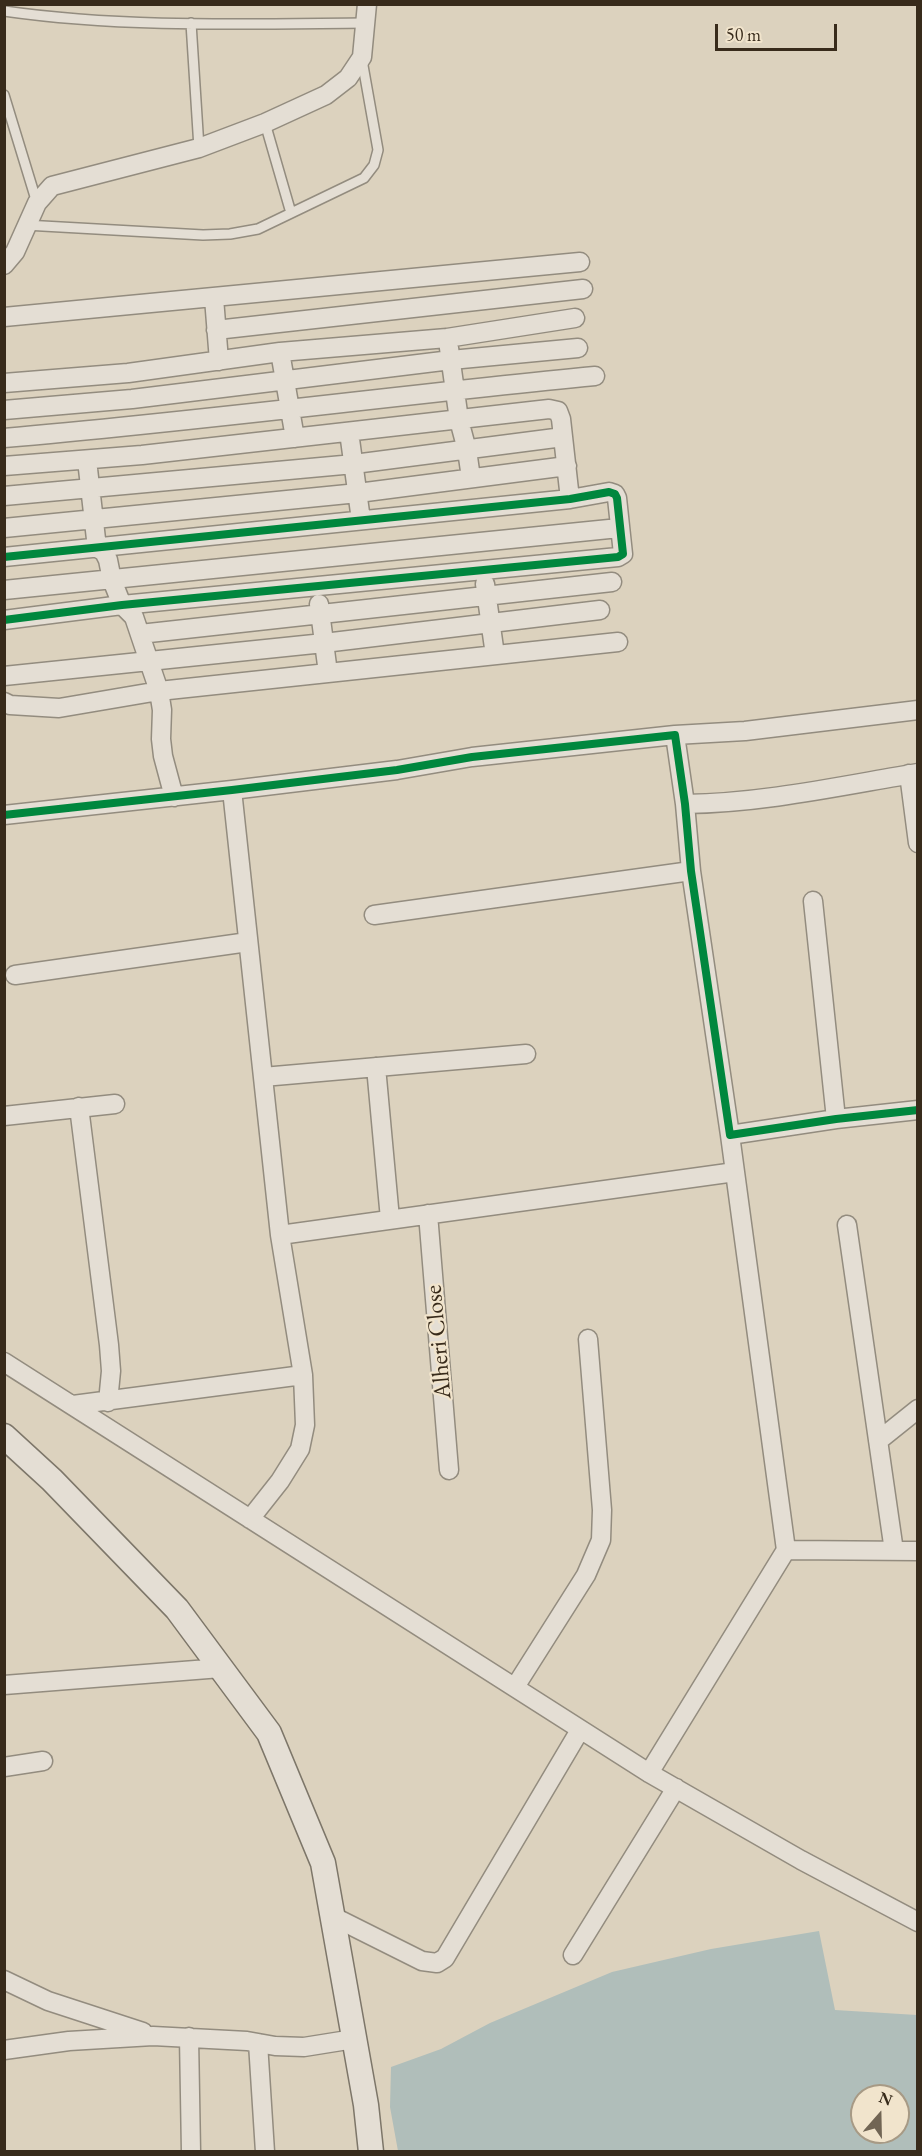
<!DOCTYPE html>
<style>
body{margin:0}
#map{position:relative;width:922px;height:2156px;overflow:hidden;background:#dcd2be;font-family:"EB Garamond",serif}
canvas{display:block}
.frame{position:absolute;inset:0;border:6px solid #382b1b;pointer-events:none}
.north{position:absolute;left:850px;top:2084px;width:60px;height:60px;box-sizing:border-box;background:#f1e4cc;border:2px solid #a79a85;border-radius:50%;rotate:20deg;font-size:16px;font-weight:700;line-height:24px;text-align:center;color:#382b1b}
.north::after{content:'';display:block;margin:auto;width:21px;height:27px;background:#716554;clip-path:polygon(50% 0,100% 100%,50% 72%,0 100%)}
.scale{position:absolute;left:715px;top:24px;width:122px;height:27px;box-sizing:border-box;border:3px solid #382b1b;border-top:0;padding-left:8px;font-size:18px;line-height:21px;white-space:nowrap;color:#382b1b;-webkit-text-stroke:4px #f1e4cc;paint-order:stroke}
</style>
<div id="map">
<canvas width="922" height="2156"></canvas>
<div class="frame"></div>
<div class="north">N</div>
<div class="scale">50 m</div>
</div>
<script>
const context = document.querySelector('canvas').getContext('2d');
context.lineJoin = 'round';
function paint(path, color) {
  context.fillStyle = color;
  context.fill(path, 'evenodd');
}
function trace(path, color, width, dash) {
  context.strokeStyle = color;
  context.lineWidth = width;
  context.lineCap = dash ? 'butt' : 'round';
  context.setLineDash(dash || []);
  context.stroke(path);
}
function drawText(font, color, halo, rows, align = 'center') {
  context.font = font + ' "EB Garamond",serif';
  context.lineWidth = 4.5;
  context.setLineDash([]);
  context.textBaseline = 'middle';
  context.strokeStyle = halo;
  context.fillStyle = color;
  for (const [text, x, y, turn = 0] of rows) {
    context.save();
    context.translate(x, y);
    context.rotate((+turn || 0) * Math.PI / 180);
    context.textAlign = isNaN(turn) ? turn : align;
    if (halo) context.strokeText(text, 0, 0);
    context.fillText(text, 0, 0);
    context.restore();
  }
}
paint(new Path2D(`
 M819 1931 835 2010 917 2015V2151H398L390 2107 391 2067 441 2049 490 2023 612 1972 711 1949ZM862 2096H898V2132H862Z`), '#b0beba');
const lane = new Path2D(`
 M4 11C123 28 245 24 365 23
 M191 23 199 148
 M4 95 37 203
 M265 123 291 213
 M25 225 203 235 230 234 258 229 364 178 374 165 378 150 362 60`);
const street = new Path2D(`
 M4 265 15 252 37 203 52 186 199 148 265 123 326 95 348 78 362 57 367 4
 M214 298 219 361
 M4 317 580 262
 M216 330 583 289
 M449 348 459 420 467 450 471 478
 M280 352 295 438
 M4 383 128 373 280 352 447 338 575 318
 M4 410 132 399 451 360 578 348
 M349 432 361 520
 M4 438C202 421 398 395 595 376
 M87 460 97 548 104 552 108 560 112 580 122 605 134 617 159 691 162 710 161 739 163 756 174 797
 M4 466 142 455 549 409 558 411 561 419 570 499
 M4 496 354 464 563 437
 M4 528 358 493 567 466
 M4 557 570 499 609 492 615 494 617 498 623 554 618 557 122 605 4 620
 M485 584 495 655
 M4 590 619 528
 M319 604 328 673
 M140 634 612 582
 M4 676 324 643 600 610
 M4 702 10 705 59 708 159 691 618 642
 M675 735 745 731 918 710
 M909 774 918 843
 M232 790 280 1235 303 1375 305 1425 300 1449 280 1481 250 1519
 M685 804C764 803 840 786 918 773
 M4 815 232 790 397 770 472 757 675 735 685 804 691 871 730 1135 836 1119 918 1110
 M813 901 836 1119
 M374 915 691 871
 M15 975 248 942
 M376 1067 390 1219
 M263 1077 526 1054
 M79 1107 109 1345 111 1371 108 1402
 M4 1116 115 1104
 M428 1214 449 1470
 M847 1225 894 1551
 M280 1235 735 1172
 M4 1362 649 1773 801 1860 918 1922
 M73 1405 303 1375
 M878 1441 918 1409
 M786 1550 918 1551
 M4 1685 221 1668
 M515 1687 586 1575 601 1540 602 1510 588 1339
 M4 1767 43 1761
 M649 1773 786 1550 730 1135
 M332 1916 422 1961 437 1963 445 1958 580 1730
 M573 1955 676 1788
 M4 1980 48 2001 143 2032
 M189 2037 191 2152
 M258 2043 265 2152
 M4 2050 69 2041 153 2036 247 2041 275 2046 304 2047 354 2039`);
const secondary = new Path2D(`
 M4 1436 52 1480 177 1609 269 1733 323 1863 366 2105 371 2152`);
trace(lane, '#938c7f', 12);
trace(street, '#938c7f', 21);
trace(secondary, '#7d7669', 27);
trace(lane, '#e4ded4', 9);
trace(street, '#e4ded4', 18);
trace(secondary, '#e4ded4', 24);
trace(new Path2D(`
 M4 557 570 499 609 492 615 494 617 498 623 554 618 557 122 605 4 620
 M4 815 232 790 397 770 472 757 675 735 685 804 691 871 730 1135 836 1119 918 1110`), '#00873e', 8);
drawText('24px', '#382b1b', '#f1e4cc', [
 ["Alheri Close",439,1342,-95]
]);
</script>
